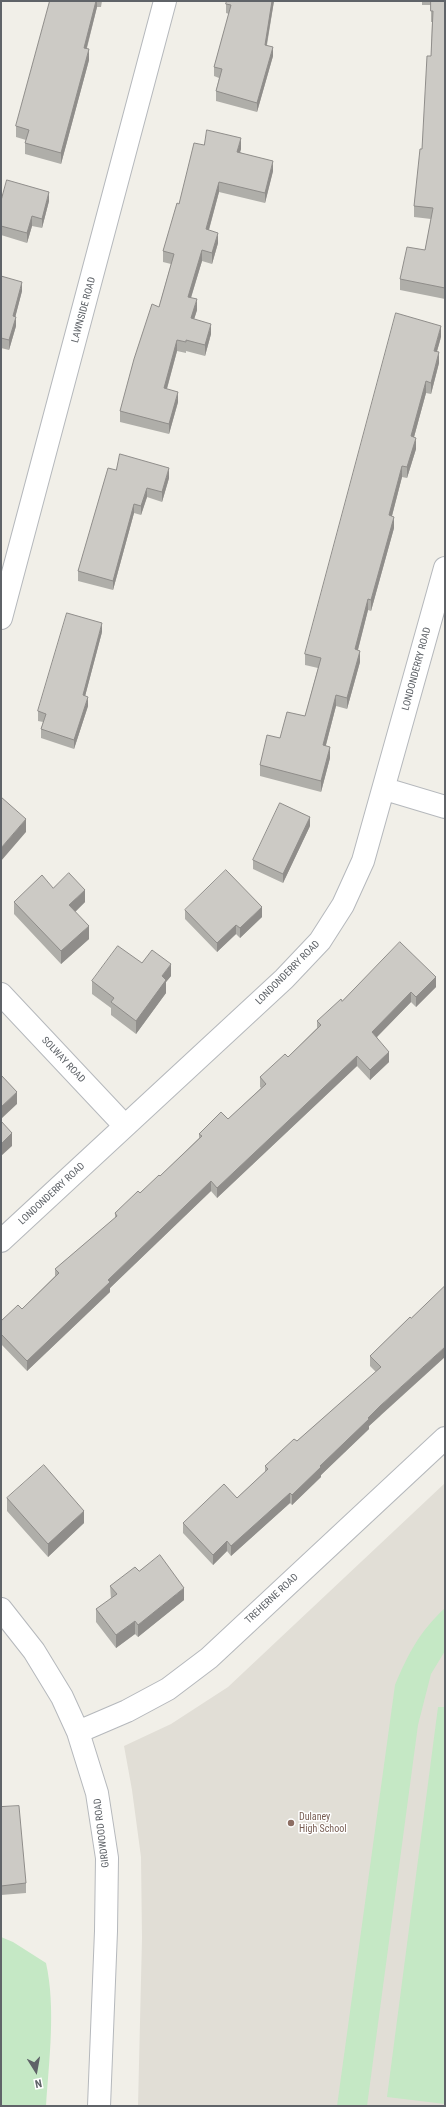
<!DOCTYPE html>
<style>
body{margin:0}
#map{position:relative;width:446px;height:2107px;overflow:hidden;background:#f1efe8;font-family:"Roboto Condensed",sans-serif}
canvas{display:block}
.frame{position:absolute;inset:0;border:2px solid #5f6368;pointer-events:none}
.north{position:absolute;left:16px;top:2051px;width:40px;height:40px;-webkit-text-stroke:3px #fff;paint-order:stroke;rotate:169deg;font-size:11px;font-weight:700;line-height:16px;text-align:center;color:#5f6368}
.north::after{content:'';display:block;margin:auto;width:14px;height:18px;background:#5f6368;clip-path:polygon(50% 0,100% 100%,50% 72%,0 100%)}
</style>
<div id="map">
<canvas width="446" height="2107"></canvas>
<div class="frame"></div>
<div class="north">N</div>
</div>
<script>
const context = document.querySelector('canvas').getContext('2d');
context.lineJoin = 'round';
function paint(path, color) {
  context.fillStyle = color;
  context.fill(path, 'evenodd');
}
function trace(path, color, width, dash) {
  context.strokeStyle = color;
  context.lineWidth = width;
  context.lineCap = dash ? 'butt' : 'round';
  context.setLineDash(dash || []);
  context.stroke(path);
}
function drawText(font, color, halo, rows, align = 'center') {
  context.font = font + ' "Roboto Condensed",sans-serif';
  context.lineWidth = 3;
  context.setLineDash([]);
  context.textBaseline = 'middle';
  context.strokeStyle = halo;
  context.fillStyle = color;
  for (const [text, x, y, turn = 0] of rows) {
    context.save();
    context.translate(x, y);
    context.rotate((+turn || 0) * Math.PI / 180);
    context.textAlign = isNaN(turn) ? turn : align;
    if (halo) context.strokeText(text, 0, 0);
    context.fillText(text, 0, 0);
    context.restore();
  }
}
paint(new Path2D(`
 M445 1483V2106H138L142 1938 141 1857 132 1790 124 1746 171 1724 228 1687Z`), '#e1ded6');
paint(new Path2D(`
 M445 1608V1651L431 1674 418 1725 367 2106H337L395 1685C408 1654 420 1631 445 1608Z
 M438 1707H445V2104L387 2097Z
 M1 1937 13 1942 46 1963C56 2008 49 2061 46 2106H1Z`), '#c5e8c5');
const street = new Path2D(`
 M1 618 165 1
 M385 789 445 807
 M1 994 125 1126
 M1 1241 284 979 320 941 343 905 363 861 445 568
 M1 1609 34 1651 62 1697 78 1732 97 1793 107 1858 106 1931 99 2106
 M78 1732 127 1711 168 1689 209 1658 445 1438`);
trace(street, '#b5b8bc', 24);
trace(street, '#fff', 22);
paint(new Path2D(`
 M50 1H102L101 7H97L87 48 89 60 61 164 25 154V143L26 140 16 137V126Z
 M274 1 267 45 273 56 257 112 216 101V91L219 78 214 76V67L229 14 226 13V4Z
 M422 1H445V299L400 290V279L425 250 431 219 414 217V206L422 149 431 56 432 22H431V5H422Z
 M204 145 241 149 240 152 273 171 265 203 219 192 209 230 218 243 212 264 202 261 191 298 197 310 194 319 211 334 205 356 186 351V353L177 351 167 389 178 402 169 434 120 422V411L159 307 171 264 163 262V251L179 204Z
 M1 201H49L42 228 32 226 27 243 1 235Z
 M1 276 22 291 15 317 16 326 9 350 1 348Z
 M441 337 437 351 439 363 431 394 426 393 414 437 416 449 407 478 402 477 392 516 394 528 371 611 368 610 358 650 360 662 347 709 336 706 326 745 330 758 321 792 260 776V765L280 738 305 716 318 668 305 665V654Z
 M116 470 169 478 162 502 147 497 141 515 134 513 113 590 78 581V571Z
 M102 632 85 696 88 706 74 749 41 738V729L43 722 38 721V711Z
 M310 826 283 883 253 869V860Z
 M53 888 85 902 75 912 89 939 61 964 14 914V902Z
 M185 910 262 917 240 938 236 934 217 952 185 919Z
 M142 963 171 976 166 982V993L136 1034 111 1015V1008L92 994V981Z
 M436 987 416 1007 411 1002 377 1037 389 1062 370 1080 357 1066 217 1198 211 1191 110 1288V1292L27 1371 1 1344V1321L22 1309 55 1276V1269L115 1218V1213L160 1176 199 1138V1134L228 1119 261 1088 260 1087V1077L288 1057 317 1028V1021L342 1001Z
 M410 1317 380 1416 369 1426V1429L321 1475V1477L292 1505 290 1503 231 1556 227 1551 213 1565 183 1533V1523L237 1498 265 1472V1466L297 1441 376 1372 370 1366V1356Z
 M7 1498 84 1523 48 1557 7 1511Z
 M139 1571 184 1600 138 1637 135 1634 116 1648 96 1622V1609L111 1599 110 1586Z
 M1 1807 26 1883V1893L1 1895Z`), '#afaea9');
paint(new Path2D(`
 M96 1H97V7L84 58V48Z
 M272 1H274L265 54V45Z
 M273 47V56L257 112V103Z
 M89 49V60L61 164V153Z
 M241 138V149L237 162V152Z
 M273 161V171L265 203V193Z
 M219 182V192L206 240V229Z
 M49 192V201L42 228V219Z
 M32 216V226L27 243V233Z
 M218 233V243L212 264V253Z
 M202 250V261L188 307V297Z
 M22 282V291L13 326V316Z
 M197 299V310L191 329V318Z
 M16 317V326L9 350V340Z
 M211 324V334L205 356V345Z
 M441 326V337L434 362V351Z
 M177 340V351L164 399V388Z
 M439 352V363L431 394V383Z
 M426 381V393L411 448V436Z
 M178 392V402L169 434V424Z
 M416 438V449L407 478V467Z
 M402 466V477L389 527V515Z
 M169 468V478L162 502V492Z
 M147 488V497L141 515V506Z
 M134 504V513L113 590V581Z
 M394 517V528L371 611V600Z
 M368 599V610L355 661V649Z
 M102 623V632L83 704V695Z
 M360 651V662L347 709V698Z
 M336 695V706L323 756V745Z
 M88 697V706L74 749V740Z
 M330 747V758L321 792V781Z
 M310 817V826L283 883V874Z
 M26 819V832L1 861V848Z
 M85 890V902L69 918V905Z
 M262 907V917L240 938V928Z
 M236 925V934L217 952V943Z
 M89 926V939L61 964V951Z
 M171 964V976L166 982V993L136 1034V1021L162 976Z
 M436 977V987L416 1007V997Z
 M411 992V1002L372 1042V1032Z
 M389 1052V1062L370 1080V1070Z
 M357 1056V1066L217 1198V1188Z
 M17 1092V1104L1 1119V1107Z
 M12 1133V1146L1 1156V1144Z
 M211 1181V1191L110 1288V1292L27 1371V1361L108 1280Z
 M445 1347V1357L380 1416 369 1426V1429L321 1475V1477L292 1505V1495L320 1466 380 1406Z
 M290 1493V1503L231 1556V1546Z
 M84 1511V1523L48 1557V1544Z
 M227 1541V1551L213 1565V1555Z
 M184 1588V1600L138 1637V1625Z
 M135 1621V1634L116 1648V1635Z`), '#8f8d8a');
const building = new Path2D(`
 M50 1H96L84 48 89 49 61 153 25 143 29 130 16 126Z
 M227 1H272L265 45 273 47 257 103 216 91 222 69 214 67 231 5 226 4Z
 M431 1H445V288L400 279 407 247 425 250 433 208 414 206 420 149H422L427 56H431L433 11H431Z
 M207 130 241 138 237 152 273 161 265 193 219 182 206 229 218 233 212 253 202 250 188 297 197 299 191 318 211 324 205 345 186 340V342L177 340 164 388 178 392 169 424 120 411 134 359 152 304 159 307 174 254 163 251 177 203 179 204 194 143 204 145Z
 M7 180 49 192 42 219 32 216 27 233 1 226V201Z
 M1 276 22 282 13 316 16 317 9 340 1 338Z
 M396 313 441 326 434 351 439 352 431 383 426 381 411 436 416 438 407 467 402 466 389 515 394 517 371 600 368 599 355 649 360 651 347 698 336 695 323 745 330 747 321 781 260 765 267 735 280 738 287 712 305 716 321 658 305 654Z
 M120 454 169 468 162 492 147 488 141 506 134 504 113 581 78 571 108 468 116 470Z
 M67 613 102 623 83 695 88 697 74 740 41 729 46 714 38 711Z
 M1 797 26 819 1 848Z
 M280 803 310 817 283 874 253 860Z
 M226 870 262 907 240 928 236 925 217 943 185 910Z
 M69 873 85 890 69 905 89 926 61 951 14 902 42 875 53 888Z
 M400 942 436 977 416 997 411 992 372 1032 389 1052 370 1070 357 1056 217 1188 211 1181 108 1280 110 1282 27 1361 1 1334V1321L18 1305 22 1309 59 1273 55 1269 117 1216 115 1213 138 1191 140 1193 159 1175 160 1176 202 1136 199 1134 221 1112 228 1119 266 1084 260 1077 285 1054 288 1057 321 1025 317 1021 341 999 342 1001Z
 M118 946 142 963 152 950 171 964 162 976 166 980 136 1021 111 1002 114 998 92 981Z
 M1 1075 17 1092 1 1107Z
 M1 1121 12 1133 1 1144Z
 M445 1286V1347L380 1406 368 1418 369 1419 320 1466 321 1467 292 1495 290 1493 231 1546 227 1541 213 1555 183 1523 224 1484 237 1498 268 1469 265 1466 294 1439 297 1441 381 1367 370 1356 410 1317 411 1318Z
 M44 1465 84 1511 48 1544 7 1498Z
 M160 1555 184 1588 138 1625 135 1621 116 1635 96 1609 117 1594 110 1586 135 1567 139 1571Z
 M19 1806 26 1883 1 1886V1807Z`);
paint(building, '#cccac5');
trace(building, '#8f8d8a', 1);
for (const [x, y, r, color] of [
 [291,1823,4,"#8d6e63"]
]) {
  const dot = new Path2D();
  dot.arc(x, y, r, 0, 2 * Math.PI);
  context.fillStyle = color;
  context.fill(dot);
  trace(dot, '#fff', 1.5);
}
drawText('10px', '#5f6368', '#fff', [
 ["LAWNSIDE ROAD",84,310,-75],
 ["LONDONDERRY ROAD",417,669,-75],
 ["LONDONDERRY ROAD",288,973,-45],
 ["SOLWAY ROAD",63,1060,47],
 ["LONDONDERRY ROAD",52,1194,-43],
 ["TREHERNE ROAD",272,1599,-43],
 ["GIRDWOOD ROAD",102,1833,-97]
]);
drawText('10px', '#785e54', '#fff', [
 ["Dulaney",299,1817],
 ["High School",299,1829]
], 'left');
</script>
